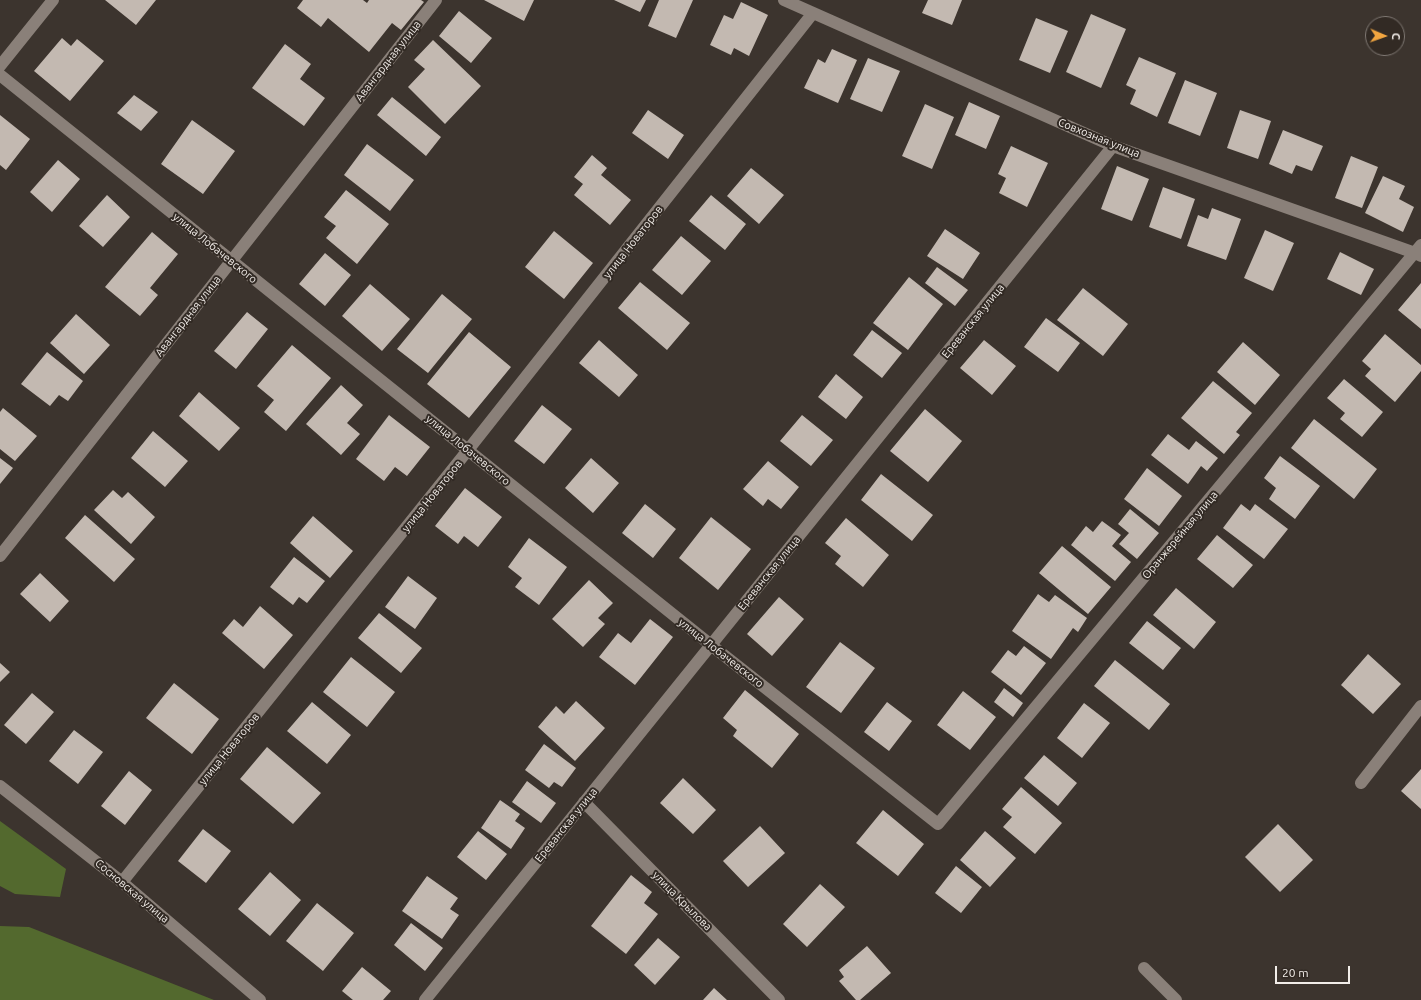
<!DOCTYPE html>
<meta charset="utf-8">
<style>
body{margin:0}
#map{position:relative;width:1421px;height:1000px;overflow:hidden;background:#3c342e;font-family:Ubuntu,sans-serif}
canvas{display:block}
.north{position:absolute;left:1365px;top:16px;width:40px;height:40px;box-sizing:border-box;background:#322a24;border:1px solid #7f7873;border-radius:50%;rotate:92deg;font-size:11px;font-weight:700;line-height:16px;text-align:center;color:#f2ede9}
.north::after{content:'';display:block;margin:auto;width:14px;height:18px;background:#f1a540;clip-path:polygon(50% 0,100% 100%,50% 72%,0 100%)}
.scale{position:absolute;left:1275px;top:966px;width:75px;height:18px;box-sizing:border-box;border:2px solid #f2ede9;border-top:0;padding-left:5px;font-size:12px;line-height:14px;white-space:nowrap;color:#f2ede9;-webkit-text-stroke:3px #322a24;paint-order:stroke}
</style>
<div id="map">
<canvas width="1421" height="1000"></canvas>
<div class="north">С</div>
<div class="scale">20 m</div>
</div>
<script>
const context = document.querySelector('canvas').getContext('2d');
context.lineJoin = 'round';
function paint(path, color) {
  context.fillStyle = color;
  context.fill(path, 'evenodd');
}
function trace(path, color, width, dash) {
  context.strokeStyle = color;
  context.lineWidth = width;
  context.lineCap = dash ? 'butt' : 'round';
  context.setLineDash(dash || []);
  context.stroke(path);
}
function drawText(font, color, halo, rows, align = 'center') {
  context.font = font + ' Ubuntu,sans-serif';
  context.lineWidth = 4;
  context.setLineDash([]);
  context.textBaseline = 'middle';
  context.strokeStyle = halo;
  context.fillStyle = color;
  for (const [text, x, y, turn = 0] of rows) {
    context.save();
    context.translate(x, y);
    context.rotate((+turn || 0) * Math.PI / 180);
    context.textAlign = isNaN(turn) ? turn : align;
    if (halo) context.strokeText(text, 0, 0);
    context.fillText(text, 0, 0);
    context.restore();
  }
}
paint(new Path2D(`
 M0 821 66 869 60 897 15 894 0 886Z
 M0 926 29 927 214 1000H0Z`), '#53692e');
paint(new Path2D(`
 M105 0H156L136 25Z
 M303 0H363L367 3 369 0H421L424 2 401 30 392 23 369 52 328 18 321 27 297 8Z
 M484 0H534L524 21Z
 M614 0H646L640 12Z
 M659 0H693L676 38 648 26Z
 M928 0H962L952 25 922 13Z
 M741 2 768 15 749 56 734 48 731 55 710 45 724 15 733 19Z
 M459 11 492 38 471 63 439 36Z
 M1091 14 1126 29 1101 88 1066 72Z
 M1036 18 1068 31 1050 73 1019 60Z
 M62 38 71 46 77 39 104 61 70 101 34 71Z
 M433 40 481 86 445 124 408 87 425 69 414 60Z
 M285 44 311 64 300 79 325 98 304 126 252 88Z
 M832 49 857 60 838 103 804 88 818 59 825 63Z
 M1139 57 1176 73 1157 117 1130 104 1136 90 1126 85Z
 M868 58 900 71 882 112 850 99Z
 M1185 80 1217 93 1200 136 1168 123Z
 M134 95 158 112 141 131 117 113Z
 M392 97 441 137 426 156 377 115Z
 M969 102 1000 116 986 149 955 135Z
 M925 104 954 117 932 169 902 156Z
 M648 110 684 135 668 159 632 133Z
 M1240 110 1271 121 1258 159 1227 148Z
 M0 115 30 139 6 170 0 165Z
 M192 120 235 151 203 194 161 164Z
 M1283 130 1323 146 1312 171 1296 165 1292 174 1269 164Z
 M367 144 414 180 390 211 344 175Z
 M1011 146 1048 163 1027 207 999 193 1006 178 998 174Z
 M592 155 607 168 601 175 631 200 610 225 574 195 583 184 574 177Z
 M1351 156 1378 167 1362 208 1335 198Z
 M58 160 80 179 52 212 30 192Z
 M1117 166 1149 179 1132 221 1101 209Z
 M751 168 784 195 759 224 727 196Z
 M1383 176 1405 186 1399 199 1414 207 1403 232 1365 213Z
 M1163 187 1195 199 1181 239 1149 227Z
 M346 190 389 224 357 264 326 238 336 226 324 217Z
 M107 195 130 217 103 247 79 226Z
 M711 195 746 224 725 250 689 221Z
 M1212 208 1241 219 1226 260 1187 246 1198 215 1208 219Z
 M945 229 980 253 963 279 927 256Z
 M1265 230 1294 243 1273 291 1244 278Z
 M554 231 593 263 564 299 525 267Z
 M152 232 178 254 150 288 158 295 140 316 105 287Z
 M681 236 711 261 682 295 652 270Z
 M1340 252 1374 269 1361 295 1327 279Z
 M325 253 351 275 325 306 299 284Z
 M937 267 968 290 955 306 925 283Z
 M909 277 943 304 908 350 873 323Z
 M640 282 690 323 667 350 618 308Z
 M1421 283V329L1398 310Z
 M370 284 410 319 382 351 342 316Z
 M1083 288 1128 324 1103 356 1057 320Z
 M442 294 472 319 428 373 397 349Z
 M247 312 268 329 236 369 214 351Z
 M76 314 110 345 84 374 50 343Z
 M1046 318 1080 343 1058 372 1024 347Z
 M872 330 902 353 882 378 853 355Z
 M469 332 511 367 469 418 427 384Z
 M1385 334 1421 365V371L1395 402 1365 376 1371 369 1362 361Z
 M599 340 638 375 619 397 579 363Z
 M984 340 1016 366 992 395 960 368Z
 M1243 342 1280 375 1255 405 1217 372Z
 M292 345 331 378 286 431 264 412 274 400 257 386Z
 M47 352 83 381 68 401 59 395 50 406 21 384Z
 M836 374 863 397 846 419 818 397Z
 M1344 379 1383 412 1362 437 1340 419 1345 413 1327 398Z
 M1213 381 1252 413 1236 432 1240 435 1224 454 1181 418Z
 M341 385 363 405 347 423 360 434 341 455 306 424Z
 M199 392 240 428 219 451 179 416Z
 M542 405 572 429 544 464 514 441Z
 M3 408 37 436 15 461 0 449V412Z
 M925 409 962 441 928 482 890 451Z
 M389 415 430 447 407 476 395 467 384 481 356 459Z
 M802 415 833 440 811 466 780 441Z
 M1314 419 1377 469 1354 499 1291 448Z
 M153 431 188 461 165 487 131 458Z
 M1168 434 1189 450 1196 441 1218 458 1207 471 1201 466 1188 484 1151 455Z
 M1280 456 1320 486 1295 519 1269 499 1276 488 1264 478Z
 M0 458 13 468 0 484Z
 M591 458 619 483 593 513 565 488Z
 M768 461 799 487 781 509 768 499 763 506 743 489Z
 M1147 468 1182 496 1159 526 1124 499Z
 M881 474 933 515 912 541 861 500Z
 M465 488 502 517 478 547 464 536 458 544 435 526Z
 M113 490 122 498 128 492 155 517 131 544 94 510Z
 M645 504 676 529 653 558 622 533Z
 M1241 504 1250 511 1255 504 1288 529 1264 559 1223 528Z
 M1130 509 1159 533 1137 559 1119 544 1129 533 1118 524Z
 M85 515 135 559 114 582 65 538Z
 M313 516 353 551 330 578 290 543Z
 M711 517 751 549 718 590 679 558Z
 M846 518 889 555 863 587 835 564 841 556 825 543Z
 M1102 521 1121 535 1112 546 1131 562 1115 581 1071 545 1086 526 1093 532Z
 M1217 535 1253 565 1233 588 1197 559Z
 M529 538 567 567 539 605 515 587 522 578 508 567Z
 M1062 546 1111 587 1088 614 1039 573Z
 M294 557 325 581 307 603 299 597 293 605 270 587Z
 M40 573 69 601 50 622 20 594Z
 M408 576 437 598 415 629 385 607Z
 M589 580 613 603 598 618 605 624 583 647 552 619Z
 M1176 588 1216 622 1194 649 1153 615Z
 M1038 594 1049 602 1055 595 1087 618 1078 632 1073 628 1051 659 1012 631Z
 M779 597 804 619 772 656 747 634Z
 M260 606 293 635 264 669 222 633 234 619 243 627Z
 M379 613 422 648 401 673 358 638Z
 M650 619 673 637 635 685 599 657 618 633 631 643Z
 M1147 621 1181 648 1163 670 1129 643Z
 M840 642 875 668 841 713 806 687Z
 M1024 646 1046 663 1021 695 991 672 1008 650 1016 656Z
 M1368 654 1401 684 1373 714 1341 685Z
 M351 657 395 692 367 727 323 692Z
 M1115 660 1170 704 1149 730 1094 686Z
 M0 663 10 672 0 682Z
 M174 683 219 719 192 754 146 718Z
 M1004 688 1023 703 1013 717 994 702Z
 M745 690 799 734 772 768 733 736 737 730 723 718Z
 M963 691 996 717 970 750 937 725Z
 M32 693 54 712 26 744 4 725Z
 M576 701 605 728 575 761 538 727 556 706 564 714Z
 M312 702 351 735 327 764 287 731Z
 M887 702 912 721 889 751 864 732Z
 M1084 703 1110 723 1082 758 1057 738Z
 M74 730 103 752 78 784 49 761Z
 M544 744 576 768 562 787 554 782 549 788 525 770Z
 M267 747 321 793 293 824 240 779Z
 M1044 755 1077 783 1058 806 1024 778Z
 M1421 769V809L1401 791Z
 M129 771 152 790 125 825 101 806Z
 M683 778 716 810 693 834 660 803Z
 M527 781 556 803 541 823 512 802Z
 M1021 787 1062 823 1035 854 1003 827 1012 817 1002 809Z
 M500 800 520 814 515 821 525 828 511 849 481 828Z
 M883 810 924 844 898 876 856 843Z
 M1278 824 1313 860 1280 892 1245 857Z
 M760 826 785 853 748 887 723 861Z
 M203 829 231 851 206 883 178 861Z
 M478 831 507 854 486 880 457 857Z
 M985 831 1016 858 990 887 960 860Z
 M956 866 982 887 961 913 935 893Z
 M270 872 301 900 270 936 238 909Z
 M631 875 652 892 644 903 658 914 626 954 591 926Z
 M427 876 458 898 450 909 459 915 442 939 402 911Z
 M820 884 845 907 807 947 783 924Z
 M317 903 354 933 323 971 286 941Z
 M411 923 443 948 425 971 394 945Z
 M658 938 680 957 655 985 634 965Z
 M867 946 891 973 860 1000H856L839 981 844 977 839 970Z
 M362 967 391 991 383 1000H353L342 991Z
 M714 988 727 1000H703Z`), '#c3b9b1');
trace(new Path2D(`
 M784 0 1113 146 1415 253 1421 256
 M0 66 53 0
 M0 75 711 645 938 824 1421 245
 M0 556 436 0
 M1361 783 1421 706
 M584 802 779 1000
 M122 882 468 450 813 13
 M1144 968 1176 1000
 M425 1000 1113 146`), '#8a8079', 12);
trace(new Path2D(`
 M0 786 122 882 260 1000`), '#8a8079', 12);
drawText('11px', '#f2ede9', '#322a24', [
 ["Авангардная улица",388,61,-52],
 ["Совхозная улица",1099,138,22],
 ["улица Новаторов",633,242,-52],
 ["улица Лобачевского",215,248,39],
 ["Авангардная улица",188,316,-52],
 ["Ереванская улица",973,321,-51],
 ["улица Лобачевского",468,450,39],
 ["улица Новаторов",432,496,-51],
 ["Оранжерейная улица",1180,535,-50],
 ["Ереванская улица",769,573,-51],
 ["улица Лобачевского",721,653,38],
 ["улица Новаторов",229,749,-51],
 ["Ереванская улица",566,825,-51],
 ["Сосновская улица",132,891,40],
 ["улица Крылова",682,901,45]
]);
</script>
